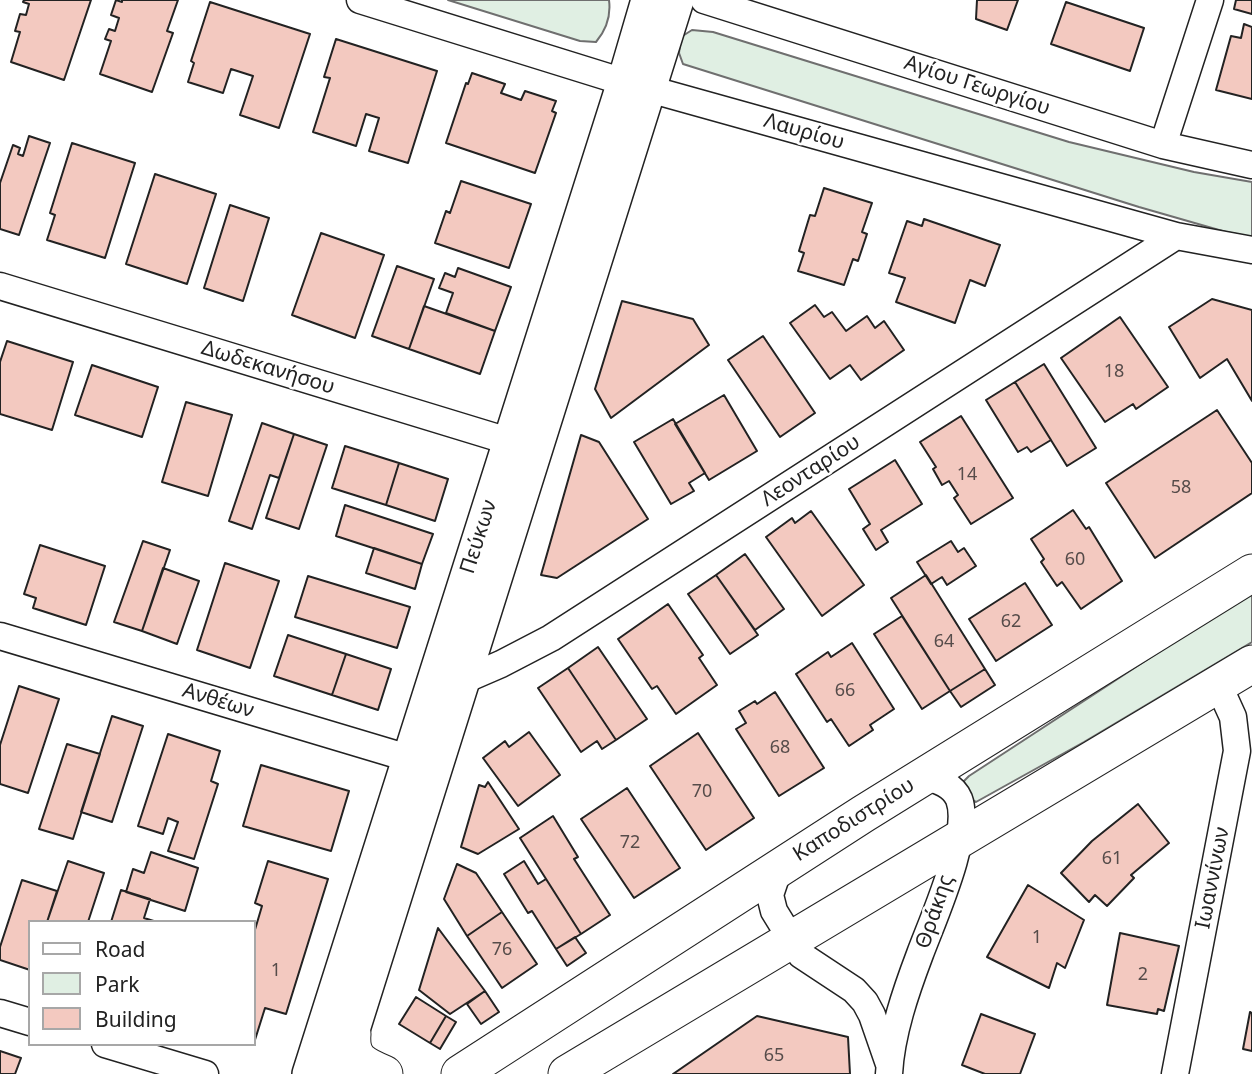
<!DOCTYPE html>
<meta charset="utf-8">
<style>
body{margin:0}
#map{position:relative;width:1252px;height:1074px;overflow:hidden;background:#fff;font-family:"Noto Sans",sans-serif}
canvas{display:block}
.legend{position:absolute;left:28px;top:920px;width:228px;height:126px;box-sizing:border-box;background:#fff;border:2px solid #a7a7a7;margin:0;padding:9px 12px;list-style:none;font-size:21px;color:#222}
.legend li{display:flex;align-items:center;gap:14px;height:35px}
.legend b{width:35px;border:2px solid #a7a7a7}
</style>
<div id="map">
<canvas width="1252" height="1074"></canvas>
<ul class="legend">
<li><b style="height:9px;background:#fff"></b>Road</li>
<li><b style="height:19px;background:#e0efe3"></b>Park</li>
<li><b style="height:19px;background:#f3c9c0"></b>Building</li>
</ul>
</div>
<script>
const context = document.querySelector('canvas').getContext('2d');
context.lineJoin = 'round';
function paint(path, color) {
  context.fillStyle = color;
  context.fill(path, 'evenodd');
}
function trace(path, color, width, dash) {
  context.strokeStyle = color;
  context.lineWidth = width;
  context.lineCap = dash ? 'butt' : 'round';
  context.setLineDash(dash || []);
  context.stroke(path);
}
function drawText(font, color, halo, rows, align = 'center') {
  context.font = font + ' "Noto Sans",sans-serif';
  context.lineWidth = 5;
  context.setLineDash([]);
  context.textBaseline = 'middle';
  context.strokeStyle = halo;
  context.fillStyle = color;
  for (const [text, x, y, turn = 0] of rows) {
    context.save();
    context.translate(x, y);
    context.rotate((+turn || 0) * Math.PI / 180);
    context.textAlign = isNaN(turn) ? turn : align;
    if (halo) context.strokeText(text, 0, 0);
    context.fillText(text, 0, 0);
    context.restore();
  }
}
const green = new Path2D(`
 M448 0H609C611 15 606 30 596 42L580 41Z
 M692 30 713 32 1069 142 1194 172 1252 182V237L1226 232 1139 207 683 64 679 53 681 37Z
 M1252 591V642L1084 742 976 802 963 795 960 785 969 776Z`);
paint(green, '#e0efe3');
trace(green, '#6f6f6f', 2);
const building = new Path2D(`
 M24 0H91L64 80 11 62 20 32 15 31 20 14 26 15 29 4 23 2Z
 M116 0 122 2V0H178L167 31 173 33 152 92 100 74 111 41 105 39 109 29 115 31 119 18 111 15Z
 M977 0H1018L1007 30 976 19Z
 M1236 0H1252V14L1234 9Z
 M210 2 310 34 279 128 240 115 253 76 231 69 223 93 188 82 194 63 191 61Z
 M1066 2 1144 28 1130 71 1051 44Z
 M1244 24 1252 27V99L1216 90 1231 36 1241 38Z
 M336 39 437 71 408 163 369 151 379 118 366 114 356 146 313 132 330 78 324 77Z
 M472 73 505 84 501 93 521 100 525 91 556 101 552 111 556 113 535 173 446 143 466 83 468 84Z
 M29 136 50 143 19 235 0 229V183L13 145 20 148 18 154 23 156Z
 M72 143 135 163 105 258 47 240 55 215 50 213Z
 M155 174 216 194 187 284 126 264Z
 M461 181 531 204 509 268 435 243 446 211 450 213Z
 M824 188 872 203 862 232 867 234 858 261 853 259 844 285 798 271 804 253 799 251 810 215 815 216Z
 M230 205 269 218 243 301 204 288Z
 M924 219 1000 245 985 286 970 280 955 323 896 302 905 278 889 273 907 221 922 226Z
 M321 233 384 255 355 338 292 315Z
 M397 266 434 279 409 349 372 336Z
 M458 268 511 287 495 331 446 313 453 293 439 288 445 273 455 277Z
 M1212 299 1252 310V401L1227 359 1200 378 1169 327Z
 M622 301 693 319 709 345 611 418 595 389Z
 M815 305 824 317 832 312 846 331 867 316 875 328 884 321 904 350 861 380 850 365 830 379 790 323Z
 M424 306 495 331 480 374 409 349Z
 M1120 317 1168 387 1136 409 1133 404 1105 422 1061 358Z
 M763 336 815 413 780 437 728 360Z
 M7 341 73 362 52 430 0 414V362Z
 M1044 364 1096 448 1067 466 1015 382Z
 M92 365 158 387 142 437 75 415Z
 M1015 382 1051 440 1031 452 1027 447 1018 452 986 400Z
 M724 395 757 451 709 480 675 424Z
 M186 402 232 415 208 496 162 482Z
 M1217 410 1252 463V493L1155 558 1106 483Z
 M961 416 1013 498 971 524 954 498 958 495 949 481 942 485 933 469 936 467 920 442Z
 M673 419 705 473 689 483 694 491 671 504 634 442Z
 M262 423 294 434 279 478 270 475 252 529 229 521Z
 M294 434 327 445 299 529 266 518Z
 M581 435 599 442 648 519 557 578 541 575Z
 M345 446 399 463 386 505 332 488Z
 M895 460 922 504 881 530 888 542 876 550 863 529 870 524 849 489Z
 M399 463 448 479 435 521 386 505Z
 M345 505 433 534 422 564 336 536Z
 M1073 510 1086 529 1089 527 1122 581 1081 609 1062 582 1057 586 1041 562 1044 559 1031 539Z
 M811 511 864 585 822 616 766 537 792 518 795 523Z
 M143 541 170 550 142 631 114 622Z
 M951 541 958 552 964 548 976 566 947 585 942 577 931 584 917 562Z
 M40 545 105 566 86 625 33 608 36 598 24 594Z
 M374 548 422 564 415 589 366 573Z
 M745 554 784 609 755 630 716 575Z
 M225 563 279 581 250 668 197 650Z
 M163 568 199 581 177 644 142 631Z
 M716 575 758 635 730 654 688 594Z
 M926 575 985 669 950 691 891 598Z
 M308 576 410 607 397 648 295 617Z
 M1025 583 1052 625 996 661 969 619Z
 M668 604 703 655 699 658 717 685 676 714 657 686 652 689 618 639Z
 M902 616 950 691 922 709 874 634Z
 M288 635 346 654 332 695 274 676Z
 M852 643 894 709 870 725 873 730 849 746 831 719 827 722 796 674 828 652 831 657Z
 M598 647 647 719 616 740 568 668Z
 M346 654 391 669 378 710 332 695Z
 M568 668 616 740 602 749 597 741 581 752 538 688Z
 M985 669 995 685 961 707 950 691Z
 M19 686 59 699 28 793 0 784V745Z
 M775 692 824 768 779 796 736 729 746 723 739 711 755 701 757 704Z
 M112 716 143 726 112 822 81 812Z
 M529 732 560 775 518 806 483 758 505 741 509 747Z
 M698 733 754 818 706 850 650 766Z
 M168 734 220 751 211 781 218 784 194 859 168 851 178 822 168 818 163 834 138 826Z
 M67 744 100 754 73 839 39 829Z
 M261 765 349 791 331 851 243 826Z
 M488 782 519 829 478 854 461 847 479 785 485 787Z
 M627 788 680 868 634 898 581 819Z
 M1138 804 1169 843 1131 875 1134 878 1107 906 1095 895 1089 902 1061 873 1092 841Z
 M553 816 578 857 574 859 610 915 581 934 520 838Z
 M151 852 198 868 185 911 126 892 133 869 144 873Z
 M68 861 104 873 88 922H47Z
 M268 861 328 879 286 1014 265 1008 254 1043V933L262 906 255 903Z
 M524 861 538 884 546 879 581 934 556 949 532 911 528 913 504 874Z
 M457 864 476 873 502 912 467 936 444 899Z
 M22 880 57 891 47 922H30V970L0 960V947Z
 M1028 885 1084 920 1065 968 1057 963 1049 988 987 957Z
 M121 890 150 899 144 918 157 922H111Z
 M502 912 537 964 502 988 467 936Z
 M438 928 485 991 450 1014 419 990Z
 M1120 933 1179 946 1164 1011 1158 1009 1157 1014 1107 1005Z
 M575 937 586 953 567 966 556 949Z
 M485 991 499 1012 481 1024 467 1004Z
 M416 997 446 1016 430 1043 399 1024Z
 M1250 1012 1252 1013V1051L1243 1049Z
 M981 1014 1035 1034 1020 1074H985L962 1065Z
 M446 1016 456 1022 440 1049 430 1043Z
 M757 1016 848 1037 850 1074H673Z
 M0 1051 21 1058 15 1074H0Z`);
paint(building, '#f3c9c0');
trace(building, '#222', 2);
const minor = new Path2D(`
 M360 0 624 82 1176 236 1252 250
 M704 0 1163 145 1252 165
 M1163 145 1210 0
 M0 286 528 447
 M0 636 428 764
 M449 675 464 680 501 664 551 638 1176 236
 M779 868 770 895 774 911 801 955 854 990 865 1002 872 1015 889 1064
 M0 1013 30 1022
 M105 1044 205 1074
 M889 1074C891 1034 906 991 920 954 933 919 972 833 959 799 953 785 938 780 924 776
 M1175 1074 1237 751 1233 717 1218 684`);
const tertiary = new Path2D(`
 M309 1074 624 82 648 0
 M339 1074 677 0`);
const secondary = new Path2D(`
 M352 1034C350 1059 362 1065 384 1074
 M460 1074 863 814 1252 573
 M567 1074 1252 664`);
trace(minor, '#222', 29);
trace(tertiary, '#222', 36);
trace(secondary, '#222', 39);
trace(minor, '#fff', 26);
trace(tertiary, '#fff', 33);
trace(secondary, '#fff', 37);
drawText('18px', '#564c4a', null, [
 ["18",1114,372],
 ["14",967,475],
 ["58",1181,488],
 ["60",1075,560],
 ["62",1011,622],
 ["64",944,642],
 ["66",845,691],
 ["68",780,748],
 ["70",702,792],
 ["72",630,843],
 ["61",1112,859],
 ["1",1037,938],
 ["76",502,950],
 ["1",276,971],
 ["2",1143,975],
 ["65",774,1056]
]);
drawText('21px', '#222', '#fff', [
 ["Αγίου Γεωργίου",977,86,18],
 ["Λαυρίου",804,132,16],
 ["Δωδεκανήσου",268,368,17],
 ["Λεονταρίου",811,471,-33],
 ["Πεύκων",479,537,-72],
 ["Ανθέων",218,701,17],
 ["Καποδιστρίου",854,820,-32],
 ["Ιωαννίνων",1213,878,-79],
 ["Θράκης",935,912,-71]
]);
</script>
